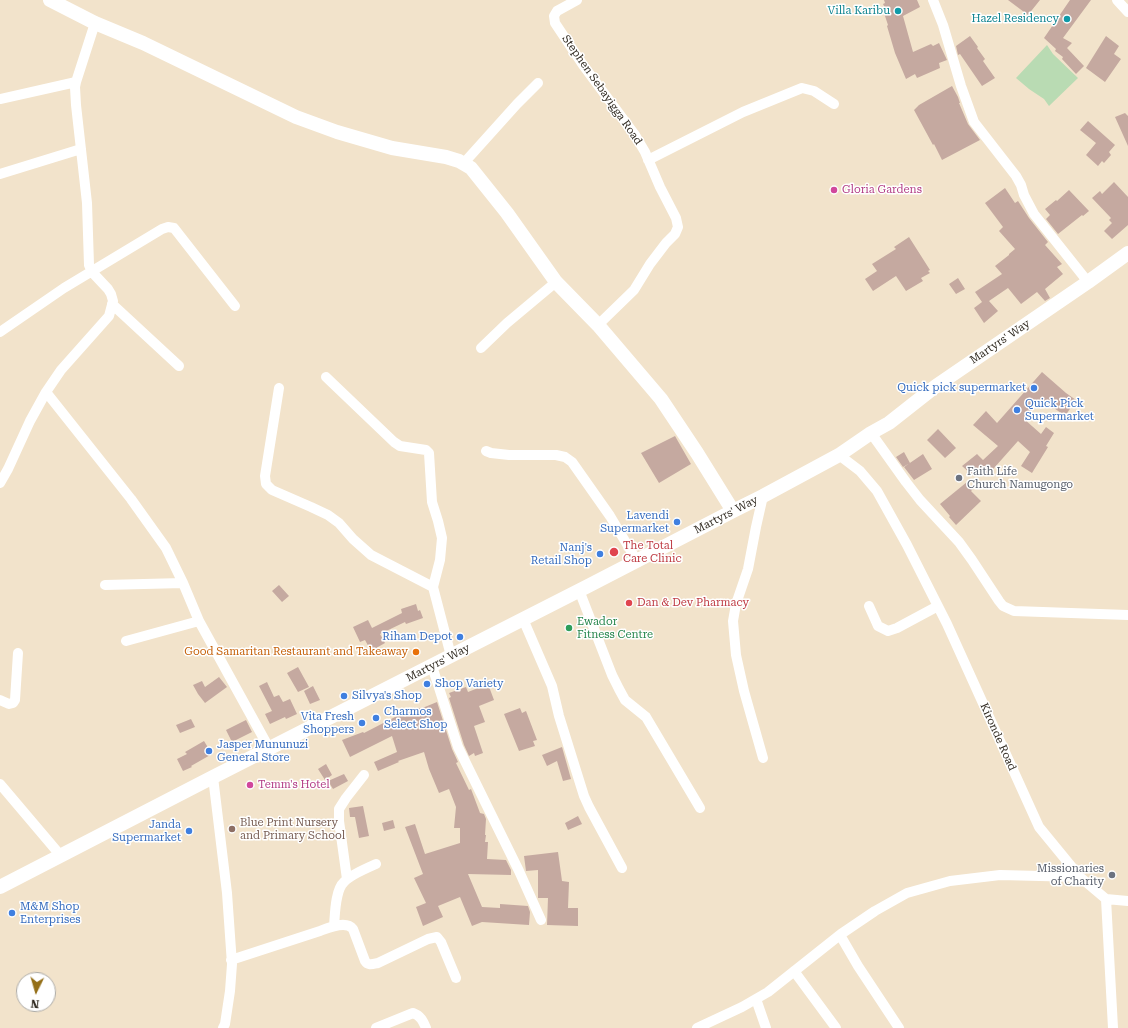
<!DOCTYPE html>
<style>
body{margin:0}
#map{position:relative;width:1128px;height:1028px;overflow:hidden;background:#f2e3cb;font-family:"Roboto Serif",serif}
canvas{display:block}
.north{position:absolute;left:16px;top:972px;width:40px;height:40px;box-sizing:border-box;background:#fff;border:1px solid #acaaa6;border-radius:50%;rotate:185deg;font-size:11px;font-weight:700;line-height:16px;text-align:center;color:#302a21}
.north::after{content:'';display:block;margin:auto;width:14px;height:18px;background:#946f18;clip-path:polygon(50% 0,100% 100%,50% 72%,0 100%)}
</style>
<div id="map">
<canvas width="1128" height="1028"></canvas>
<div class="north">N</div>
</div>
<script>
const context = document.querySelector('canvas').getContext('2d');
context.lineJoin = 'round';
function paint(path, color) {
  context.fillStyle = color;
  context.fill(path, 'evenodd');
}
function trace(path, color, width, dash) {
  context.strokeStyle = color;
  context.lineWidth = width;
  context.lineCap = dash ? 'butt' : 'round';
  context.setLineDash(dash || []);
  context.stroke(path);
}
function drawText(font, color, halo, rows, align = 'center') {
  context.font = font + ' "Roboto Serif",serif';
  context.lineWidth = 3;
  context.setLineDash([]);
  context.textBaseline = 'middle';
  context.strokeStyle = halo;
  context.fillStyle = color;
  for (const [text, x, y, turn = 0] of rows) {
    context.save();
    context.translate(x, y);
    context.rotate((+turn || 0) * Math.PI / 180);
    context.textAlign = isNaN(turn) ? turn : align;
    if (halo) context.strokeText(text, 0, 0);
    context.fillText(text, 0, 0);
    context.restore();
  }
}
paint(new Path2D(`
 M1047 45 1053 54 1078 78 1049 106 1044 99 1029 89 1016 78Z`), '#b9dbb3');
paint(new Path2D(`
 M884 0H917L920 7 903 16 913 52 931 44 933 46 939 43 947 60 939 63 940 68 917 78 915 74 906 79 895 53 887 26 888 25 883 10 885 8 883 4 885 3Z
 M1008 0H1040L1028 15Z
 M1070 0H1091L1063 38 1072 43 1067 48 1084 66 1076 74 1062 59 1063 57 1055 51 1056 49 1044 38Z
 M970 36 978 47 977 48 985 59 983 61 995 78 982 86 960 54 958 55 956 46Z
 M1106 36 1119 46 1114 54 1121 59 1105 82 1086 68Z
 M952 86 958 97 960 103H959L968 124 980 140 942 160 934 144 933 145 914 110 919 105Z
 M1125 113 1128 116V146L1115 117Z
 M1088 121 1115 145 1109 152 1111 155 1104 163 1102 161 1098 166 1086 155 1096 143 1080 130Z
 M1114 182 1128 197V225L1112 239 1104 231 1112 223 1109 220 1111 218 1092 198 1100 191 1102 194Z
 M1005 188 1015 203 1018 201 1029 218 1048 242 1045 245 1062 264 1057 267 1063 274 1045 289 1050 298 1045 301 1037 292 1021 304 1008 288 989 301 998 311 984 323 974 308 982 302 975 292 1002 274 995 266 1009 255V254L1015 249 999 231 1003 227 985 203Z
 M1069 190 1089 211 1083 216 1082 215 1058 234 1046 219 1050 215 1045 209 1056 200 1057 201Z
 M909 237 930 270 928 271 930 273 921 278 923 281 906 291 896 276 873 291 865 279 877 271 872 264 896 249 894 247Z
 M958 278 965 289 956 294 949 284Z
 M1042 372 1066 393 1076 400 1065 416 1054 408 1053 409 1042 399 1024 419 1041 434 1046 427 1054 433 1046 446 1048 447 1032 473 1021 466 1030 452 1018 441 987 476 980 466 971 474 962 466 977 454 983 460 998 446 973 425 986 411 997 423Z
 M938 429 956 448 945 458 927 440Z
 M675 436 691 464 659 483 641 453Z
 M904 452 910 463 903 467 896 457Z
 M923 454 932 469 914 480 904 467Z
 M967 482 973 489 971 491 981 501 956 525 949 517 950 516 940 504Z
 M279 585 289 596 282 602 272 591Z
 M416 604 418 611 420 610 423 618 406 624 405 622 380 634 385 643 371 651 365 640 360 642 353 627 368 620 372 628 402 613 401 609Z
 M298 667 309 687 298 692 287 673Z
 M219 677 227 687 205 703 198 694 193 685 202 681 205 687Z
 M267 682 274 697 279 695 283 702 290 699 297 714 286 719 285 717 270 724 265 714 272 711 259 686Z
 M488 684 494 700 479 706 485 722 474 726 483 753 475 756 474 753 469 756 464 745 449 698 451 697 449 693 466 687 468 692Z
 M313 686 320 700 310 704 304 691Z
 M437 702 452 749 458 762 456 763 469 790 471 789 480 813 484 814 486 819 485 835H486L485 842H488L487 859 506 860 511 870V875L468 874 482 907 500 908V904L528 906 530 912 529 925 482 922 472 926 460 897 438 906 443 917 423 926 416 907 426 903 414 878 423 874 405 827 415 824 425 854 460 843V828H454L456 807 449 789 439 793 429 769 424 752 398 761 399 762 378 771 374 762 397 752 392 736 350 757 342 740 363 732 364 733 397 716 420 708V709Z
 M520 708 522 713 526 711 537 740 533 741 535 746 519 751 504 714Z
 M191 719 195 727 180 733 176 725Z
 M246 720 252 732 232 742 226 730Z
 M204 741 212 754 191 766 192 767 183 771 177 759 187 754 185 752Z
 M562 747 571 779 563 781 557 761 547 766 542 755Z
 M326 764 332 775 325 780 318 769Z
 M344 774 348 781 333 789 328 781Z
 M363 806 369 836 359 838 355 817H350L349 808Z
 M578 816 582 824 568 830 565 823Z
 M393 820 395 828 384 831 382 823Z
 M558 852 562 881 569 882 568 908H578V926L547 925 548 898H538V870L526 871 524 856Z`), '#c5a9a0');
trace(new Path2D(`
 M577 0 557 11 554 16 555 23 583 65 635 135 645 152 660 187 676 218 678 227 675 234 666 243 650 264 634 290 598 325
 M933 0 943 25 961 86 974 122 1016 176 1021 185 1024 195 1034 214 1088 282
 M1117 0 1128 12
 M0 99 76 82
 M648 160 743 112 802 88 814 91 834 104
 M463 164 517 104 538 83
 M0 174 81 149
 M112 304 179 366
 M0 332 64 288 162 229 168 227 174 228 235 306
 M481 348 507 323 556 282
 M326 377 394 442 400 446 426 450 429 453 432 502 438 521 442 538 440 560 433 587
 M279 388 265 476 266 484 272 490 311 507 328 515 339 523 353 539 371 555 433 587 451 656
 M46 392 131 499 166 548 183 583 199 621 269 748
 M871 433 906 482 920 500 959 542 972 560 999 601 1003 606 1014 611 1128 615
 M486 451 491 453 509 455H556L565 457 572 462 610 516 637 561
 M839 455 860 471 877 491 907 545 947 624 1039 827 1080 877 1106 899 1113 1028
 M0 483 8 469 30 421 46 392 61 370 109 316 113 301 111 294 108 289 92 272 89 265 87 203 76 105 75 87 76 82 95 23
 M105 585 183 583
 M579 590 612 675 619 689 625 700 646 717 700 808
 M869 606 878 626 888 631 897 628 938 606
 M523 619 552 686 559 716 584 796 589 807 622 868
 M126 641 199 621
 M432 666 458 747 519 871 541 920
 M0 700 9 704 13 703 15 700 18 653
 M763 758 744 691 736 655 733 621 736 604 748 569 756 527 763 496
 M213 777 227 893 232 964 230 991 225 1024 223 1028
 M0 784 61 856
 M347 879 339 821V809L346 798 364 775
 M1106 899 1128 901
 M334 926C335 915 335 890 344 882 350 875 367 868 376 864
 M840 935 858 966 899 1028
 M231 960 320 931C328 928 346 920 353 929L365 961C368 966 373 964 378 963L428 939 437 937 441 942 456 978
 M794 971 836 1028
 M756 999 766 1028
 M376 1028 413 1013C421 1016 423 1021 426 1028
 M697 1028 742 1007 768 992 841 934 875 911 907 893 950 881 1000 875 1080 877`), '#fff', 10);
trace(new Path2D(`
 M50 0 95 23 143 43 296 117 337 132 392 148 446 157 459 161 471 168 507 213 556 282 598 325 661 399 697 453 733 511
 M0 887 213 777 588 586 733 511 763 496 839 455 871 433 889 423 936 386 1088 282 1128 253`), '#fff', 14);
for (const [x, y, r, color] of [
 [898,11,4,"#0f9aa8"],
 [1067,19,4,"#0f9aa8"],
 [834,190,4,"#d1479c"],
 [1034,388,4,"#3f7fe0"],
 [1017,410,4,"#3f7fe0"],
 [959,478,4,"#6b7280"],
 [677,522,4,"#3f7fe0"],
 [614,552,5,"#e0444e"],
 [600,554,4,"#3f7fe0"],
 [629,603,4,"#e0444e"],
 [569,628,4,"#2e9e5b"],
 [460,637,4,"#3f7fe0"],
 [416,652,4,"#e8710a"],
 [427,684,4,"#3f7fe0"],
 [344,696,4,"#3f7fe0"],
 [376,718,4,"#3f7fe0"],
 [362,723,4,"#3f7fe0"],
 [209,751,4,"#3f7fe0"],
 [250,785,4,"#d1479c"],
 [232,829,4,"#8d6e63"],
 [189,831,4,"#3f7fe0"],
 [1112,875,4,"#6b7280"],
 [12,913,4,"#3f7fe0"]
]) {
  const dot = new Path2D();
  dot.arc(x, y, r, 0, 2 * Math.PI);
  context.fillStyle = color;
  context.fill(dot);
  trace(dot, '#fff', 1.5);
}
drawText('11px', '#0d838f', '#fff', [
 ["Villa Karibu",890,11],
 ["Hazel Residency",1059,19]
], 'right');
drawText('11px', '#302a21', '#fff', [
 ["Stephen Sebayigga Road",602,90,55],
 ["Martyrs' Way",1000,342,-34],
 ["Martyrs' Way",726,515,-27],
 ["Martyrs' Way",438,663,-27],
 ["Kironde Road",998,737,66]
]);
drawText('11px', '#b23c85', '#fff', [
 ["Gloria Gardens",842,190],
 ["Temm's Hotel",258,785]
], 'left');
drawText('11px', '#366cbe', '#fff', [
 ["Quick pick supermarket",1026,388],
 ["Quick Pick",1025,404,"left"],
 ["Supermarket",1025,417,"left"],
 ["Lavendi",669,516],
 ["Supermarket",669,529],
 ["Nanj's",592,548],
 ["Retail Shop",592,561],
 ["Riham Depot",452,637],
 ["Shop Variety",435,684,"left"],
 ["Silvya's Shop",352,696,"left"],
 ["Charmos",384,712,"left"],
 ["Select Shop",384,725,"left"],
 ["Vita Fresh",354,717],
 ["Shoppers",354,730],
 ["Jasper Mununuzi",217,745,"left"],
 ["General Store",217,758,"left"],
 ["Janda",181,825],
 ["Supermarket",181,838],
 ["M&M Shop",20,907,"left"],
 ["Enterprises",20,920,"left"]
], 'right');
drawText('11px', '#5b616d', '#fff', [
 ["Faith Life",967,472],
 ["Church Namugongo",967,485],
 ["Missionaries",1104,869,"right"],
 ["of Charity",1104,882,"right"]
], 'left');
drawText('11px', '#be3a42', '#fff', [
 ["The Total",623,546],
 ["Care Clinic",623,559],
 ["Dan & Dev Pharmacy",637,603]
], 'left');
drawText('11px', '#27864d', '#fff', [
 ["Ewador",577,622],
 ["Fitness Centre",577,635]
], 'left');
drawText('11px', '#c56008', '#fff', [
 ["Good Samaritan Restaurant and Takeaway",408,652]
], 'right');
drawText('11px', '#785e54', '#fff', [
 ["Blue Print Nursery",240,823],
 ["and Primary School",240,836]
], 'left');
</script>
